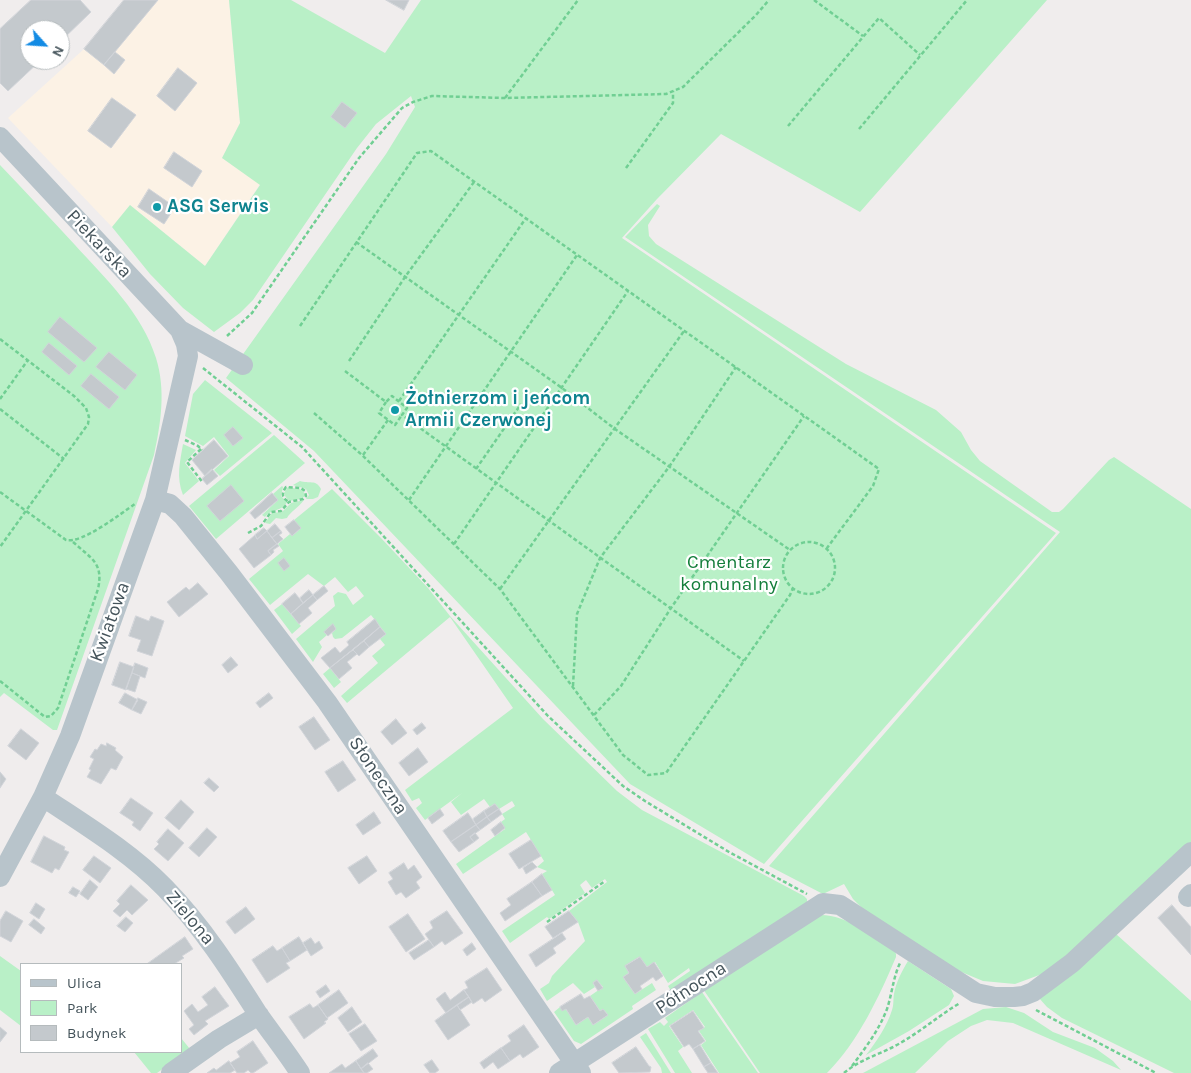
<!DOCTYPE html>
<meta charset="utf-8">
<style>
body{margin:0}
#map{position:relative;width:1191px;height:1073px;overflow:hidden;background:#f0eded;font-family:Karla,sans-serif}
canvas{display:block}
.legend{position:absolute;left:20px;top:963px;width:162px;height:90px;box-sizing:border-box;background:#fff;border:1px solid #b5bbbd;margin:0;padding:6px 9px;list-style:none;font-size:15px;color:#45545b}
.legend li{display:flex;align-items:center;gap:10px;height:25px}
.legend b{width:25px;border:1px solid #b5bbbd}
.north{position:absolute;left:20px;top:20px;width:50px;height:50px;box-sizing:border-box;background:#fff;border:1px solid #b5bbbd;border-radius:50%;rotate:116deg;font-size:14px;font-weight:700;line-height:20px;text-align:center;color:#45545b}
.north::after{content:'';display:block;margin:auto;width:18px;height:22px;background:#138be4;clip-path:polygon(50% 0,100% 100%,50% 72%,0 100%)}
</style>
<div id="map">
<canvas width="1191" height="1073"></canvas>
<ul class="legend">
<li><b style="height:6px;background:#b8c4cb"></b>Ulica</li>
<li><b style="height:14px;background:#b9f0c7"></b>Park</li>
<li><b style="height:14px;background:#c4c9cd"></b>Budynek</li>
</ul>
<div class="north">N</div>
</div>
<script>
const context = document.querySelector('canvas').getContext('2d');
context.lineJoin = 'round';
function paint(path, color) {
  context.fillStyle = color;
  context.fill(path, 'evenodd');
}
function trace(path, color, width, dash) {
  context.strokeStyle = color;
  context.lineWidth = width;
  context.lineCap = dash ? 'butt' : 'round';
  context.setLineDash(dash || []);
  context.stroke(path);
}
function drawText(font, color, halo, rows, align = 'center') {
  context.font = font + ' Karla,sans-serif';
  context.lineWidth = 4.5;
  context.setLineDash([]);
  context.textBaseline = 'middle';
  context.strokeStyle = halo;
  context.fillStyle = color;
  for (const [text, x, y, turn = 0] of rows) {
    context.save();
    context.translate(x, y);
    context.rotate((+turn || 0) * Math.PI / 180);
    context.textAlign = isNaN(turn) ? turn : align;
    if (halo) context.strokeText(text, 0, 0);
    context.fillText(text, 0, 0);
    context.restore();
  }
}
paint(new Path2D(`
 M124 0H229L240 123 222 158 260 184 205 266 130 205 112 227 8 118 84 49Z`), '#fcf2e5');
paint(new Path2D(`
 M229 0H291L385 53 421 0H1047L860 212 721 134 657 199 622 238 1056 533 764 864 630 784 314 451 226 378 386 154 415 107 411 96 376 124 357 148 253 300 240 313 214 332 183 308 150 274 112 227 130 205 205 266 260 185 222 158 240 123Z
 M0 165C25 191 50 218 75 245 106 279 142 313 156 358 166 390 161 423 154 455L57 730H53L4 693 0 697Z
 M657 204 660 206 648 225 649 236 656 244 846 364 936 410 961 432 971 450 980 461 1052 512H1059L1063 509 1109 460 1114 457 1191 509V844L1077 950 1042 974 1015 984 983 981 959 971 864 910 853 899 844 884 823 894 769 866 1060 532 625 237Z
 M205 380 272 433 220 476 214 470 229 456 214 437 203 446 185 436 193 394Z
 M274 435 305 463 216 539 189 506Z
 M183 444 196 450 185 463 199 481 183 495C176 477 180 462 183 444Z
 M300 481C309 484 316 479 321 489L318 497 313 499H306L309 495 306 489 293 485Z
 M282 486 283 487 281 496 287 502C282 512 272 508 265 517L262 515 278 500 273 494Z
 M288 487 303 490 305 496 301 499 289 501 285 496 284 493Z
 M332 489 381 538 428 588 450 616 543 719 617 791 642 810 804 896 807 899V903L671 991 668 986 690 971 689 968 668 983 655 962 647 967 639 957 625 966 629 973 623 977 635 994 652 983 656 990 632 1006 633 1009 581 1044 574 1041 554 1012 560 1007 566 1009 576 1025 588 1017 593 1025 608 1015 603 1009 600 1011 590 996 603 987 597 980 593 983 595 987 584 994 573 983 547 1001 540 989 549 983 552 976 585 941 578 922 569 911 607 882 605 879 592 888 586 880 580 885 585 893 549 919 547 917 510 943 502 931 555 895 542 874 547 871 537 867 544 861 526 832 463 874 456 864 505 829 501 822 505 819 502 814 515 806 512 801 499 809 495 804 490 807 484 799 461 815 451 802 462 793 425 820 416 808 422 803 419 798 412 801 405 790 513 708 450 617 347 703 341 696 378 663 372 656 385 645 380 639 386 634 371 615 342 638 335 639 333 637 332 633 336 629 333 625 327 635 319 642 322 647 313 662 296 639 335 606 333 596 338 592 346 594 353 605 364 596 356 586 348 592 335 577 324 586 308 574 270 605 249 579 283 551 278 544 290 534 292 536 300 529 294 520Z
 M304 500C299 507 290 512 287 518L282 519 276 518 270 524 265 523 272 513 282 512 291 503Z
 M282 604 301 626 292 634 274 610Z
 M330 668 341 682 334 688 323 674Z
 M821 915C847 915 872 936 894 949L896 954V957C879 997 858 1042 827 1073H760L703 989Z
 M1116 934 1191 1001V1073H1174L1062 1018 1047 1007 1039 998Z
 M0 956 21 971V1026L0 1010Z
 M908 961 951 989 954 996 949 1005 909 1031 866 1055C877 1041 887 1026 892 1010 894 1005 893 999 894 994 896 982 902 971 908 961Z
 M702 992 758 1073H719L701 1045 706 1041 699 1031 705 1027 693 1010 669 1026 683 1047 678 1051 692 1073H675L648 1029 660 1022 664 1026 668 1022 665 1018Z
 M1006 1007 1024 1013 1053 1032 1095 1048 1113 1061 1121 1070 1013 1023 987 1020 971 1026 948 1041 915 1073H863L983 1009Z
 M646 1033 671 1073H662L661 1068 640 1037Z
 M181 1038 190 1049 157 1073H151L134 1052H181Z`), '#b9f0c7');
const building = new Path2D(`
 M31 0H80L91 12 60 42V30H30V60H41L8 91 0 83V29Z
 M124 0H158L104 65 84 49Z
 M386 0H409L404 10Z
 M115 52 125 60 114 74 104 65Z
 M178 68 197 83 175 111 157 96Z
 M112 98 136 115 111 148 88 131Z
 M342 102 357 113 345 128 331 117Z
 M174 152 202 171 192 187 164 168Z
 M149 189 175 207 164 224 138 207Z
 M60 317 97 348 84 362 48 332Z
 M49 343 77 366 69 375 42 352Z
 M109 352 137 375 125 390 96 367Z
 M91 374 119 397 109 409 81 386Z
 M233 427 243 438 233 446 224 435Z
 M214 440 228 456 205 476 192 460Z
 M212 469 218 476 207 485 202 479Z
 M231 485 244 501 220 521 207 506Z
 M272 493 278 500 255 519 250 513Z
 M294 520 301 528 292 536 285 527Z
 M275 524 281 531 272 538 267 531Z
 M264 528 267 531 257 539 255 535Z
 M267 531 277 544 268 551 271 555 254 568 239 549 255 535 257 539Z
 M281 531 282 533 279 535 283 539 277 544 272 538Z
 M277 544 279 546 273 550 274 552 271 555 268 551Z
 M284 558 290 566 284 571 278 563Z
 M198 583 208 594 179 617 167 602 186 587 189 590Z
 M324 586 328 591 317 600 313 595Z
 M309 590 313 595 303 603 300 598Z
 M295 593 303 603 291 614 282 604Z
 M313 595 317 600 308 608 312 613 299 624 291 614Z
 M136 616 149 621 151 616 164 621 152 656 137 651 141 640 129 636Z
 M375 619 380 627 330 668 321 658 335 647 340 653 349 645 347 642Z
 M333 624 336 629 328 636 324 632Z
 M380 627 386 634 369 647 364 641Z
 M364 641 369 647 359 656 353 650Z
 M353 650 357 654 347 662 352 668 339 679 330 668Z
 M231 657 238 665 228 673 222 665Z
 M120 662 134 667 126 690 112 685Z
 M135 663 148 668 145 678 132 673Z
 M132 673 140 676 135 692 126 689Z
 M125 693 138 700 132 710 119 703Z
 M269 693 273 698 260 708 256 703Z
 M138 698 147 702 141 714 132 710Z
 M314 717 330 740 315 750 299 727Z
 M396 719 407 733 392 745 381 732Z
 M422 723 426 728 417 735 413 730Z
 M21 729 39 743 26 760 8 746Z
 M107 743 116 748 115 750 123 757 116 770 111 768 101 784 87 777 91 770 89 769 94 759 90 757 95 749 97 750 101 744 106 746Z
 M418 748 428 762 409 776 399 763Z
 M343 761 356 780 338 792 325 772Z
 M0 772 6 779 0 788Z
 M209 778 219 787 214 792 204 783Z
 M131 798 153 813 140 831 132 825 134 822 120 813Z
 M181 800 194 812 179 830 165 818Z
 M495 804 499 809 487 817 484 811Z
 M440 809 444 815 432 824 428 818Z
 M499 809 502 814 491 822 487 817Z
 M484 811 487 817 476 825 473 819Z
 M374 812 381 823 363 835 356 825Z
 M468 813 476 825 451 842 443 831Z
 M487 817 491 822 480 830 476 825Z
 M501 822 505 828 495 836 491 830Z
 M476 825 480 830 470 837 474 842 459 852 451 842Z
 M207 828 217 837 199 857 189 848Z
 M168 829 184 843 168 861 154 849 159 844 157 842Z
 M475 833 479 838 474 842 470 837Z
 M44 836 65 847 64 850 69 852 59 870 55 868 52 873 31 862Z
 M531 840 541 856 519 869 509 854Z
 M94 856 111 868 100 883 83 870Z
 M367 856 377 871 359 884 348 868Z
 M532 862 537 867 526 874 523 868Z
 M404 863 408 870 414 865 422 877 416 882 420 888 406 898 401 892 396 895 388 882 393 879 389 873Z
 M542 874 552 890 542 896 532 882Z
 M90 880 98 887 88 900 80 894Z
 M532 882 542 896 505 921 500 913 511 905 507 899Z
 M131 885 148 900 132 915 127 910 120 917 113 911 120 904 117 901Z
 M73 887 80 891 76 897 69 893Z
 M36 903 45 909 39 919 30 913Z
 M1172 905 1191 927V955L1158 918Z
 M246 907 255 919 235 934 226 922Z
 M6 911 23 921 11 942 0 936V921Z
 M447 911 463 933 445 945 442 941 434 947 425 934 433 928 430 922Z
 M569 911 578 922 553 938 545 927Z
 M408 914 425 939 406 952 389 927Z
 M126 917 133 923 125 932 117 926Z
 M34 919 45 928 41 934 29 925Z
 M562 933 566 939 553 948 556 953 536 967 529 955Z
 M185 937 193 949 182 956 184 958 174 964H147Z
 M299 937 307 950 290 961 282 948Z
 M311 938 315 944 319 941 323 948 311 956 303 943Z
 M429 940 434 947 414 960 409 953Z
 M472 943 476 949 467 956 463 950Z
 M273 946 277 951 282 948 290 961 286 963 290 968 267 983 252 960Z
 M640 957 647 967 654 962 663 976 656 981 653 977 640 986 642 989 635 994 623 977 629 973 625 966Z
 M487 968 502 990 485 1002 482 998 473 1004 464 990 468 988 465 982Z
 M597 980 603 988 598 991 593 983Z
 M326 985 330 991 320 998 316 992Z
 M215 987 229 1006 205 1021 208 1024 194 1035 189 1029 194 1025 184 1011 192 1004 198 1012 208 1005 202 997Z
 M339 990 348 1003 327 1018 318 1005Z
 M464 990 469 997 446 1013 436 999 445 992 450 1000Z
 M581 994 584 999 590 996 600 1011 603 1009 608 1015 593 1025 588 1017 576 1025 566 1009 562 1011 560 1007Z
 M469 997 472 1002 460 1010 457 1005Z
 M310 1004 313 1008 318 1005 328 1019 324 1022 326 1023 304 1039 289 1017Z
 M457 1005 470 1025 448 1040 435 1021Z
 M352 1007 362 1022 348 1032 338 1018Z
 M693 1011 704 1028 698 1031 705 1041 693 1049 689 1044 684 1047 670 1026Z
 M365 1024 377 1041 361 1051 349 1034Z
 M524 1025 539 1047 523 1058 520 1054 510 1061 501 1048 511 1041 508 1036Z
 M0 1027 7 1033 0 1042Z
 M253 1041 268 1063 253 1073H251L248 1070 244 1073H237L230 1063 240 1057 237 1052Z
 M700 1045 711 1063 704 1067 693 1049Z
 M636 1047 649 1066 651 1067 650 1072 619 1073 612 1063Z
 M501 1048 510 1061 498 1069 493 1062 484 1069 480 1063Z
 M373 1049 378 1056 361 1069 356 1061Z
 M432 1060 439 1070 435 1073H430L424 1065Z
 M229 1061 235 1070 230 1073H207L214 1068 216 1070Z
 M356 1061 364 1073H329L342 1064 345 1068Z
 M368 1063 373 1069 367 1073H364L361 1069Z
 M711 1063 718 1073H708L704 1067Z`);
paint(building, '#c4c9cd');
trace(building, '#d1d4d9', 1);
trace(new Path2D(`
 M814 0 863 36
 M505 98 578 0
 M788 126 879 18 920 55
 M859 129 967 0
 M626 168 673 103V91
 M356 242 562 388 615 429 790 550
 M300 326 417 153 431 151 879 469 873 486 827 548
 M227 336 252 313 359 158 402 108 413 102 432 96 505 98 666 94 683 87 756 15 769 0
 M0 339 74 396 86 408 89 417 88 424 0 547
 M349 361 405 277 474 182
 M203 368 302 447 548 716 623 786 645 801 729 852 807 894
 M345 371 386 402 392 396 407 408 402 415 744 661
 M0 399 28 360
 M399 401 526 218
 M386 402 379 413 395 425 402 415
 M0 409 64 459
 M314 413 362 455 500 589 623 755 648 775 666 773 790 595 793 588
 M185 440 198 446 202 450
 M201 449 187 462 203 483
 M363 455 388 420
 M476 469 521 404
 M0 492 66 540C82 544 120 514 135 504
 M409 500 577 255
 M248 533 261 526 271 512 281 511 289 502 303 499 306 496 305 491 301 488 286 487C281 494 282 498 289 502
 M783 568a26 26 0 1 1 52 0a26 26 0 1 1-52 0Z
 M454 544 628 291
 M500 589 684 331
 M0 681 45 717 51 716 58 708 98 589C104 562 90 558 72 541
 M573 686 577 614 600 558 669 467 736 367
 M594 715 621 686 671 608 804 416
 M547 922 605 881
 M1036 1010 1156 1073
 M852 1066C866 1047 879 1030 887 1009 892 994 893 978 900 963
 M844 1073C859 1060 878 1055 895 1046 919 1033 938 1016 960 1003`), '#70cf93', 2.5, [4, 2.5]);
trace(new Path2D(`
 M0 137 180 330 186 344 188 356 155 500 70 736 43 797 0 877
 M180 330 243 365
 M155 500 170 504 183 516 229 573 327 702 581 1073
 M43 797C85 825 130 852 165 888 202 926 230 970 258 1014 272 1034 287 1053 300 1073
 M1188 897 1191 894
 M171 1073 219 1039 259 1015
 M559 1073 823 903 840 905 976 993 995 997H1014L1023 996 1033 992 1072 963 1191 852`), '#b8c4cb', 20);
for (const [x, y, r, color] of [
 [157,207,5,"#0f9aa8"],
 [395,410,5,"#0f9aa8"]
]) {
  const dot = new Path2D();
  dot.arc(x, y, r, 0, 2 * Math.PI);
  context.fillStyle = color;
  context.fill(dot);
  trace(dot, '#fff', 2);
}
drawText('bold 19px', '#0d838f', '#fff', [
 ["ASG Serwis",167,207],
 ["Żołnierzom i jeńcom",405,399],
 ["Armii Czerwonej",405,421]
], 'left');
drawText('19px', '#45545b', '#fff', [
 ["Piekarska",99,244,47],
 ["Kwiatowa",110,622,-70],
 ["Słoneczna",378,776,56],
 ["Zielona",190,918,50],
 ["Północna",691,988,-33]
]);
drawText('19px', '#147e3b', '#fff', [
 ["Cmentarz",729,563],
 ["komunalny",729,585]
]);
</script>
